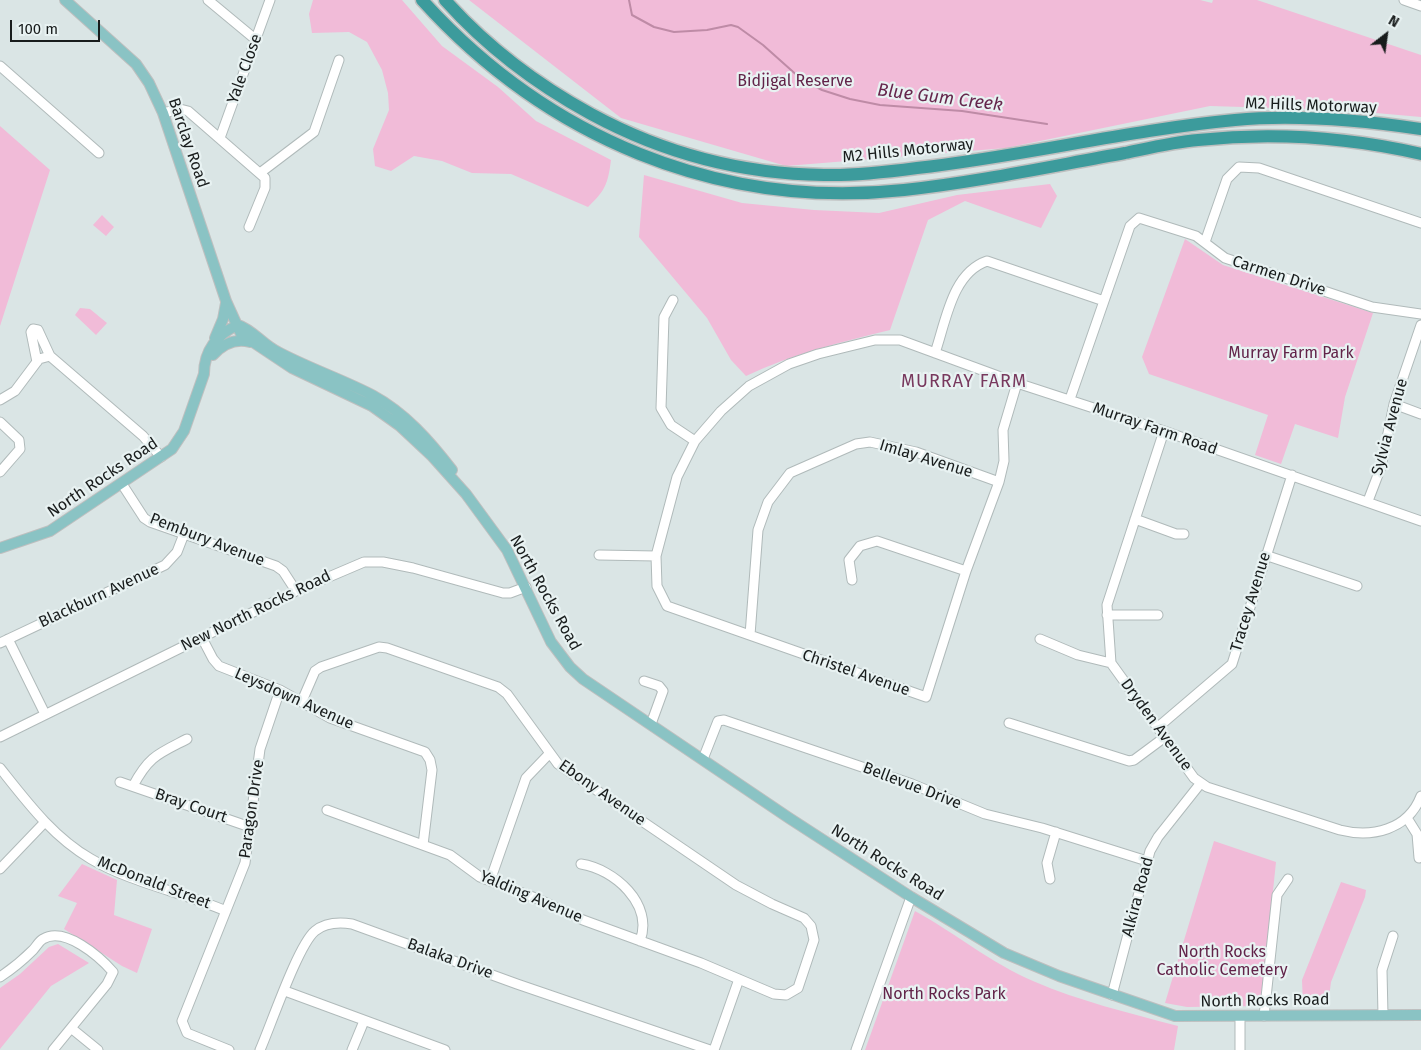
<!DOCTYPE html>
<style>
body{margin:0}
#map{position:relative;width:1421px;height:1050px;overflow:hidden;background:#dae5e5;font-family:"Fira Sans",sans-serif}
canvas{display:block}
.north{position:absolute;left:1361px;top:10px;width:50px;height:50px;-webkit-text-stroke:4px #e8f2f2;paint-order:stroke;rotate:30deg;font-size:14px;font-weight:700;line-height:20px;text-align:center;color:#181c1c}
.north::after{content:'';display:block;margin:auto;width:18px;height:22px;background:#181c1c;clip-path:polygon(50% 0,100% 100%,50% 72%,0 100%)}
.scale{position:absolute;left:10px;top:20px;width:90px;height:22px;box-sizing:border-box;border:2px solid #181c1c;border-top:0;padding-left:6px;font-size:15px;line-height:18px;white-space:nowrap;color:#181c1c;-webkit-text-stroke:4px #e8f2f2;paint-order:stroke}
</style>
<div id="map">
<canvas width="1421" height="1050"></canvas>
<div class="north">N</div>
<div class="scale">100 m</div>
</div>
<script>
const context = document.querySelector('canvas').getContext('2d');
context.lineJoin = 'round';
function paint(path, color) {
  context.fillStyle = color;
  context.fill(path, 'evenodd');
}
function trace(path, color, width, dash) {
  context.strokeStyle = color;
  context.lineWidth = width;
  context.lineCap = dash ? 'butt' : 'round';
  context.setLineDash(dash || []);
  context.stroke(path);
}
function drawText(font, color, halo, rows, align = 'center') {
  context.font = font + ' "Fira Sans",sans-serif';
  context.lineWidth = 4.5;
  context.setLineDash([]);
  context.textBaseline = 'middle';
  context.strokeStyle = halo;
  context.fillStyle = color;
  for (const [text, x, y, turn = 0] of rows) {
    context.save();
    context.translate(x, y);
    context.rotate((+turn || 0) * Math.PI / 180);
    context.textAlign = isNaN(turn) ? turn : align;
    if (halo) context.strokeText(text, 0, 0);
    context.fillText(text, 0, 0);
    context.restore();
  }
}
paint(new Path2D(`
 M313 0H402L442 46 498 87 536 121 611 160C608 184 605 191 588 207L511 174 472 173 442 161 414 156 391 171 375 166 373 149 389 110 388 93 382 70 367 42 349 32 312 33 309 14Z
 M469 0H1200L1212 3 1213 0H1257L1421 55V117L1342 110 1210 106 1006 148 786 166 621 118Z
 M0 126 50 170 0 326Z
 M644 175 742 203 814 210 879 213 957 195 1050 184 1057 196 1041 228 965 201 928 220 890 330C841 342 792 354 746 376L731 360 707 318 639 237Z
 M102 215 114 227 106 236 93 225Z
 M1185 239 1223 265 1373 313 1345 397 1338 438 1295 424 1281 464 1255 455 1268 415 1149 374 1142 357Z
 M80 308 90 309 107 323 96 335 75 315Z
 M1214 841 1276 862 1261 1006 1187 1007 1165 1003Z
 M82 864 117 880 114 915 152 929 137 973 122 966 64 929 77 903 58 896Z
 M1341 882 1366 890 1365 897 1331 982 1328 1005 1303 1006 1302 980Z
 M915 911C955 933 991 963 1033 981 1079 1001 1129 1013 1178 1026L1174 1050H865Z
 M58 944 89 963 51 986 0 1049V988L20 974 49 947Z`), '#f1bbd8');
trace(new Path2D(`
 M629 0 632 15 654 27 674 32 707 30 731 25 738 27 763 45 800 78 822 90 850 99 880 105 962 111 1047 124`), '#be8ba6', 2);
const minor = new Path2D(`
 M208 0 255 39
 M1404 0 1421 6
 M0 66 99 153
 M163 113 180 109 188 111 265 178V188L249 227
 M220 138 270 0
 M260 173 314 132 339 60
 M1205 242 1227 179 1239 167 1259 168 1421 223
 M673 300 664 317 661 408 671 425 695 441
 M935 353C946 321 952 273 987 261L1104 301
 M37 362 31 332 33 329 38 330 50 356
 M1017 383 1003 430 1004 461 999 482 966 571 926 697 667 606 657 586 656 556 677 477 695 441 721 411 749 386 789 364 818 354 875 340H900L1017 383 1164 431 1421 521
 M1070 399 1130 226 1139 218 1196 236 1225 258 1372 307 1421 314
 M0 400 15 391 39 359 50 356 143 436 161 457
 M1394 404 1421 414
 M0 422 19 440 20 449 0 472
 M1164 431 1107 605 1111 663 1194 778 1207 787 1340 830C1372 838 1408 830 1421 796
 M122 484 144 518 150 522 276 566 283 571 296 591
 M1368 501 1381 467 1394 404 1421 325
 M1135 519 1176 534H1184
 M599 555 656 556
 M1265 555 1357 586
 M852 580 849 560 860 546 877 541 966 571
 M1107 615H1158
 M750 635 758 530 768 502 790 473 856 444 870 442 916 452 999 482
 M202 638 213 659 219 666 280 690 330 718 425 752 430 760 432 770 423 845
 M8 639 45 714
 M1040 639 1078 655 1111 663
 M0 643 165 565 177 552 184 534
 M644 681 659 686 663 691 651 724
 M302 701 315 671 321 667 379 647 387 648 498 687 507 694 558 764 736 885 772 904 804 918 811 926 814 940 798 988 786 995 774 994 701 963 583 920 538 899 480 877 450 855 327 810
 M1009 723 1129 761 1134 760 1165 737
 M1157 728 1232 664 1292 475
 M0 737 296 591 364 562H383L413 568 503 593H510L526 587
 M703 759 718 721 724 720 912 784 985 814 1042 828 1147 861
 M0 768C27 802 53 837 91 859 132 883 182 892 226 911
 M120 782 250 827
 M133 786C149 756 158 754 187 739
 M1407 818 1417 834 1419 858
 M581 864C614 869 654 904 640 941
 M0 869 44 823
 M1050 879 1047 863 1056 832
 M490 881 526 778 549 754
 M0 977C12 969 23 960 33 950 36 947 39 941 43 939 65 926 100 957 113 972L107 984 53 1050
 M285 991 445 1050
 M1112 995 1150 851 1158 837 1200 784
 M1383 1015 1382 970 1393 936
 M1264 1016 1277 895 1288 879
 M71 1028 98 1050
 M229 1050 187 1033 182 1021 245 863 260 749 280 690
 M260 1050C271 1025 298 945 315 931 326 922 339 922 352 924L517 984 710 1050
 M352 1050 364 1021
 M714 1050 739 979
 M856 1050 911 897
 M1240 1050V1016`);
const major = new Path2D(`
 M65 0 136 64 149 83 163 113 226 301 241 334 292 368 372 406 400 426 431 455 466 494 507 550 551 642 570 667 583 679 789 818 911 897 1004 953 1059 976 1175 1016 1421 1015
 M215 338 223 319 226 303
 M213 355C223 344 235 338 250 342
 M0 548 50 531 172 449 184 431 204 374C204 351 217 334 238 325 253 330 263 345 278 352 308 368 341 379 372 395 405 413 429 440 452 470`);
const highway = new Path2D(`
 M422 0C546 137 717 210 904 190 978 182 1052 166 1125 153 1149 148 1174 142 1198 140 1274 132 1347 137 1421 154
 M445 0C487 47 536 84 591 114 663 153 743 174 824 175 855 176 887 172 917 168 1024 156 1128 130 1235 120 1297 114 1360 120 1421 129`);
trace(minor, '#b0baba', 11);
trace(major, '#bebfbf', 12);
trace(highway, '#bebfbf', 15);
trace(minor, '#fff', 9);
trace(major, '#8ac3c4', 10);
trace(highway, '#3c9b9c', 12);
drawText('16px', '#181c1c', '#e8f2f2', [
 ["Yale Close",245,69,-70],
 ["M2 Hills Motorway",1311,106,2],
 ["Barclay Road",188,143,71],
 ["M2 Hills Motorway",908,151,-6],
 ["Carmen Drive",1279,276,18],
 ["Sylvia Avenue",1390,427,-75],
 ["Murray Farm Road",1155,429,19],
 ["Imlay Avenue",926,459,17],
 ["North Rocks Road",103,478,-34],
 ["Pembury Avenue",207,540,21],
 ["North Rocks Road",545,593,61],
 ["Blackburn Avenue",99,596,-25],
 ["Tracey Avenue",1251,602,-73],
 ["New North Rocks Road",256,611,-26],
 ["Christel Avenue",856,673,19],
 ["Leysdown Avenue",294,699,24],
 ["Dryden Avenue",1156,725,54],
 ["Bellevue Drive",912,786,21],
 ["Ebony Avenue",602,793,35],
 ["Bray Court",191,806,19],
 ["Paragon Drive",252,809,-82],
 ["North Rocks Road",887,863,32],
 ["McDonald Street",154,883,21],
 ["Yalding Avenue",531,897,23],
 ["Alkira Road",1138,897,-75],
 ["Balaka Drive",450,959,20],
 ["North Rocks Road",1265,1001,-1]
]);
drawText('16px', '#622349', '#e8f2f2', [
 ["Bidjigal Reserve",795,82],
 ["Murray Farm Park",1291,354],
 ["North Rocks",1222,953],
 ["Catholic Cemetery",1222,971],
 ["North Rocks Park",944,995]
]);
drawText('italic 18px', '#66274d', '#e8f2f2', [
 ["Blue Gum Creek",940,98,7]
]);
context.letterSpacing = '1px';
drawText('18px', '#78395e', '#e8f2f2', [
 ["MURRAY FARM",964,382]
]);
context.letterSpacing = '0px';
</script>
